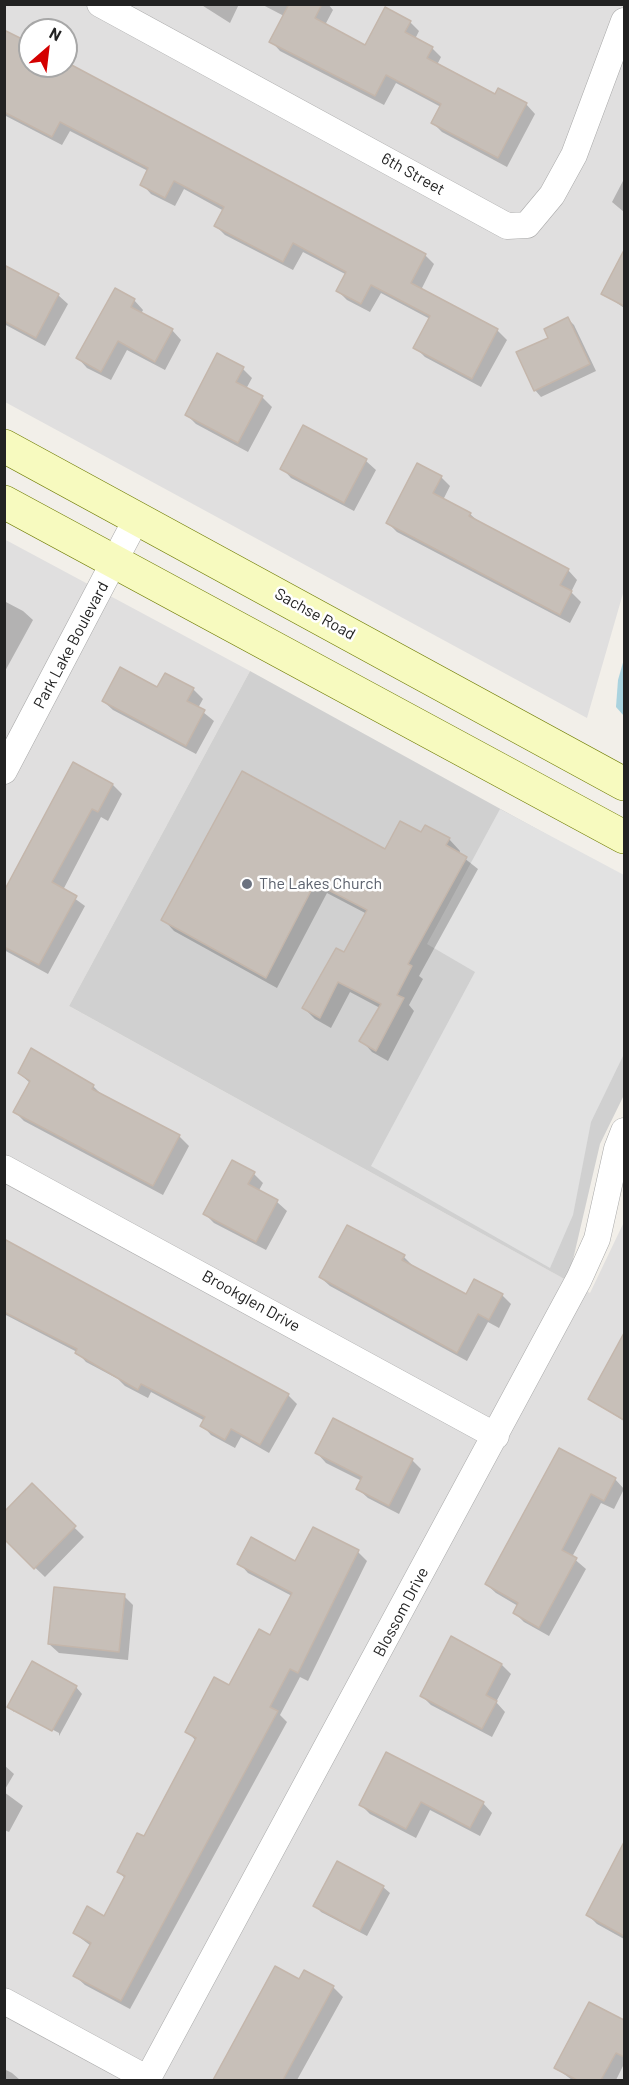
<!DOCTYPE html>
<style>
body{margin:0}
#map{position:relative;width:629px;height:2085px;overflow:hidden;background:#f2efe9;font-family:Barlow,sans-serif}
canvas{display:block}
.frame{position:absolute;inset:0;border:6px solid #222;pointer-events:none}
.north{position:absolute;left:18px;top:18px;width:60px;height:60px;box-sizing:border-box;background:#fff;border:2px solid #a7a7a7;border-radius:50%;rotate:28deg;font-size:16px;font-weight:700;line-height:24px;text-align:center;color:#222}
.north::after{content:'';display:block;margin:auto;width:21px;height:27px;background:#d40000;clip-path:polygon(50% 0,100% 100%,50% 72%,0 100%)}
</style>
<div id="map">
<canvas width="629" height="2085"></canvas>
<div class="frame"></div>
<div class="north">N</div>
</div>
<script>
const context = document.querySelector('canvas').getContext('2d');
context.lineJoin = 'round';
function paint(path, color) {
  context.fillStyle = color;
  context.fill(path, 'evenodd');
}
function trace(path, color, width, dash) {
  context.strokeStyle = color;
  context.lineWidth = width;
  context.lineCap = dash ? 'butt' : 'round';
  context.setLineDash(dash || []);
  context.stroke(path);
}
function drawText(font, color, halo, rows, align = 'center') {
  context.font = font + ' Barlow,sans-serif';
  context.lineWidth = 5;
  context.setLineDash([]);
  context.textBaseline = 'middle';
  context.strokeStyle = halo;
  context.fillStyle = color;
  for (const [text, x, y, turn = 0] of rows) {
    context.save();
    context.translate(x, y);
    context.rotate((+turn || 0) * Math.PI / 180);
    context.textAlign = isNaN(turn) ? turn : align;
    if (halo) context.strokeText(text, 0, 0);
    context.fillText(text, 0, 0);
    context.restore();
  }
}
paint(new Path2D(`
 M4 5H624V590L587 718 5 402ZM30 30H66V66H30Z
 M4 539 250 671 69 1006 590 1293 624 1222V2080H5Z`), '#e0dfdf');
paint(new Path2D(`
 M250 671 624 877V1095L600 1144 568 1281 69 1006Z`), '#d0d0d0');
paint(new Path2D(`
 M500 809 624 875V1054L591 1122 573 1215 550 1268 371 1166 475 972 427 944Z`), '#e2e2e2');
paint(new Path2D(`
 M624 659V716L616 707 618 680Z`), '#aad3df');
paint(new Path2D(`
 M200 4H239L230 23Z
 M261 4H328L333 10 325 25 366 47 410 22 419 31 415 39 432 48 441 57 437 65 495 96 526 104 535 114 507 167 442 132 433 123 441 107 396 83 384 105 280 51 271 41 284 16Z
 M4 30 30 43V66H66V63L425 255 434 264 421 290 497 330 507 340 481 387 425 357 415 347 430 319 381 293 370 312 347 300 338 291 347 275 303 252 293 270 225 235 216 226 224 211 184 189 175 206 151 194 142 184 148 171 70 131 62 145 4 115Z
 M624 179V212L612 202Z
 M624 253V308L603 293Z
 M4 266 58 295 68 304 45 346 4 324Z
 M134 300 143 310 141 314 172 330 181 340 165 370 127 350 111 380 87 368 78 358Z
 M568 319 574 325 596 371 541 397 535 390 550 338Z
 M243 369 252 378 246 389 263 398 272 407 248 452 196 424 186 414Z
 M304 427 366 461 376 470 354 511 291 478 282 468Z
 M441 477 450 486 443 500 470 514 480 523 568 570 577 580 571 592 581 602 570 623 397 532 388 523Z
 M4 601 23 611 33 620 4 673Z
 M166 675 193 689 203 699 198 708 214 721 196 754 113 710 103 701 158 689Z
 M74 765 113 785 122 794 108 821 101 817 63 890 85 906 48 974 4 950V893Z
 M426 827 449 839 460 851 459 854 478 869 419 976 423 979 409 1005 414 1011 388 1061 372 1052 361 1040 380 1008 350 992 331 1028 315 1019 304 1008 345 954 367 914 327 893 277 988 174 931 163 919 386 851 422 834Z
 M32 1050 93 1086 103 1096 179 1136 189 1146 163 1195 24 1121 15 1112 31 1084 19 1073Z
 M254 1174 263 1183 258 1192 277 1202 287 1211 266 1250 214 1223 205 1214Z
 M4 1240 288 1395 297 1404 269 1453 241 1437 235 1448 211 1435 202 1425 205 1421 151 1392 148 1398 125 1386 118 1379 86 1362 77 1352 4 1314Z
 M404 1257 413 1266 467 1296 502 1295 511 1304 499 1328 488 1322 467 1361 330 1286 320 1277Z
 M612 1358 624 1364V1421L590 1399Z
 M560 1450 615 1479 624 1489 614 1509 601 1503 572 1557 586 1569 549 1636 524 1622 515 1613 518 1606 496 1593 486 1584Z
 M317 1453 412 1460 421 1469 399 1514 368 1498 358 1489 362 1481 326 1463Z
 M32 1486 84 1537 45 1577 4 1538Z
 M358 1552 367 1561 308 1681 300 1677 280 1715 287 1722 130 2009 85 1985 75 1976 91 1946 74 1933 105 1918 125 1878 118 1872 145 1838 196 1741 187 1731 230 1687 271 1637 292 1596 248 1573 239 1563H296Z
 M124 1596 133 1605 128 1660 59 1653 49 1644Z
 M502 1665 511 1674 496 1702 505 1712 492 1737 431 1705 421 1695Z
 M76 1687 82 1694 59 1736V1733L14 1709V1712L9 1706Z
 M387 1754 483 1803 492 1813 480 1836 430 1810 416 1838 370 1814 361 1805Z
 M4 1765 14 1774 4 1791Z
 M4 1792 23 1806 9 1832 4 1830Z
 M617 1860 624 1864V1939L597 1924 588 1915Z
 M383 1887 390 1893 367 1936 321 1912 315 1905Z
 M276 1968 300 1981 305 1972 333 1987 343 1997 297 2080H215Z
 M590 2004 624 2022V2064L616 2080H572L556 2068Z
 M4 2069 12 2073 20 2080H4Z`), '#0003');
const building = new Path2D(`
 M289 4H322L315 18 365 45 385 7 411 21 405 32 433 47 427 58 495 94 498 88 527 103 498 158 431 123 441 104 386 75 375 96 269 42Z
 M4 30 30 43V66H66V62L426 254 411 283 498 329 472 379 413 348 430 316 371 285 361 304 336 291 346 272 293 243 283 262 214 226 224 207 174 181 165 198 140 185 148 168 60 122 52 137 4 112Z
 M624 250V306L601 294Z
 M4 265 59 294 36 338 4 321Z
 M115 288 135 299 131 307 173 329 155 362 118 341 101 372 76 358Z
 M568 317 590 364 534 391 516 352 548 338 544 329Z
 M217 353 244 367 236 382 263 396 238 443 185 415Z
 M303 425 367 459 344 503 280 469Z
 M417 463 442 476 433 493 471 513 469 516 569 569 560 585 572 591 560 615 386 523Z
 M120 667 157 687 165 673 194 688 187 701 205 710 186 746 102 701Z
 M73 762 113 784 98 812 92 809 52 882 77 896 39 965 4 947V891Z
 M242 771 385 849 400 821 421 832 425 825 450 838 446 845 467 857 408 964 412 966 397 995 404 998 376 1051 359 1041 381 1004 338 982 320 1018 302 1008 336 948 344 952 367 910 315 883 266 978 161 920Z
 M31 1048 94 1085 92 1089 180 1135 153 1186 13 1112 30 1081 18 1073Z
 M232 1160 255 1172 248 1184 278 1200 256 1242 203 1214Z
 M347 1225 405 1255 402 1260 466 1294 474 1279 503 1294 489 1320 478 1314 457 1353 319 1277Z
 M4 1239 289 1394 260 1445 231 1429 225 1440 200 1426 205 1417 141 1384 138 1390 75 1353 77 1349 4 1312Z
 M624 1333V1420L588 1399Z
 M333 1418 413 1459 389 1506 356 1489 362 1477 315 1453Z
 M559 1448 616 1478 604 1501 591 1494 562 1550 577 1558 539 1628 513 1613 518 1603 485 1584Z
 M32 1483 76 1526 34 1569 4 1539V1512Z
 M313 1527 359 1550 298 1673 290 1669 270 1707 278 1711 121 2001 73 1976 91 1943 73 1933 87 1906 104 1916 125 1876 117 1872 137 1833 144 1836 196 1738 185 1732 214 1677 229 1685 259 1629 270 1635 292 1593 237 1564 251 1537 295 1561Z
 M54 1587 125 1594 119 1652 48 1644Z
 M451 1636 502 1664 486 1695 497 1701 482 1729 420 1696Z
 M32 1661 77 1686 52 1731 7 1707Z
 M386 1752 484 1802 470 1828 421 1802 406 1829 359 1805Z
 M624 1842V1936L586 1915Z
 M337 1861 384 1886 360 1931 313 1906Z
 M275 1966 299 1979 304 1970 334 1986 283 2080H213Z
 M589 2002 624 2020V2057L616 2053 601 2080H577L554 2068Z`);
paint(building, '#c7bfb8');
trace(building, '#c4b6ab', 1.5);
const street = new Path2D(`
 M100 4 507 226 527 225 552 195 574 155 624 21
 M4 771 137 518
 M4 1168 496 1436
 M4 2001 148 2079
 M147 2080 579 1279 597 1239 617 1149 624 1131`);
const secondary = new Path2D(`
 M4 446 624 784
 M4 502 624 837`);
trace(street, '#a9a9a9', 27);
trace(secondary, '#707d05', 34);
trace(street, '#fff', 26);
trace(secondary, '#f7fabf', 33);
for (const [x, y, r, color] of [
 [247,884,6,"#6b7280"]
]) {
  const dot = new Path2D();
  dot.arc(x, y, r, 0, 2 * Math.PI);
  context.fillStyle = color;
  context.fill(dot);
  trace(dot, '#fff', 2);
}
drawText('16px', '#222', '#fff', [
 ["6th Street",413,174,29],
 ["Sachse Road",315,614,29],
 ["Park Lake Boulevard",71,645,-62],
 ["Brookglen Drive",251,1301,29],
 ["Blossom Drive",401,1612,-62]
]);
drawText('16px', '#5b616d', '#fff', [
 ["The Lakes Church",259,884]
], 'left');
</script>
